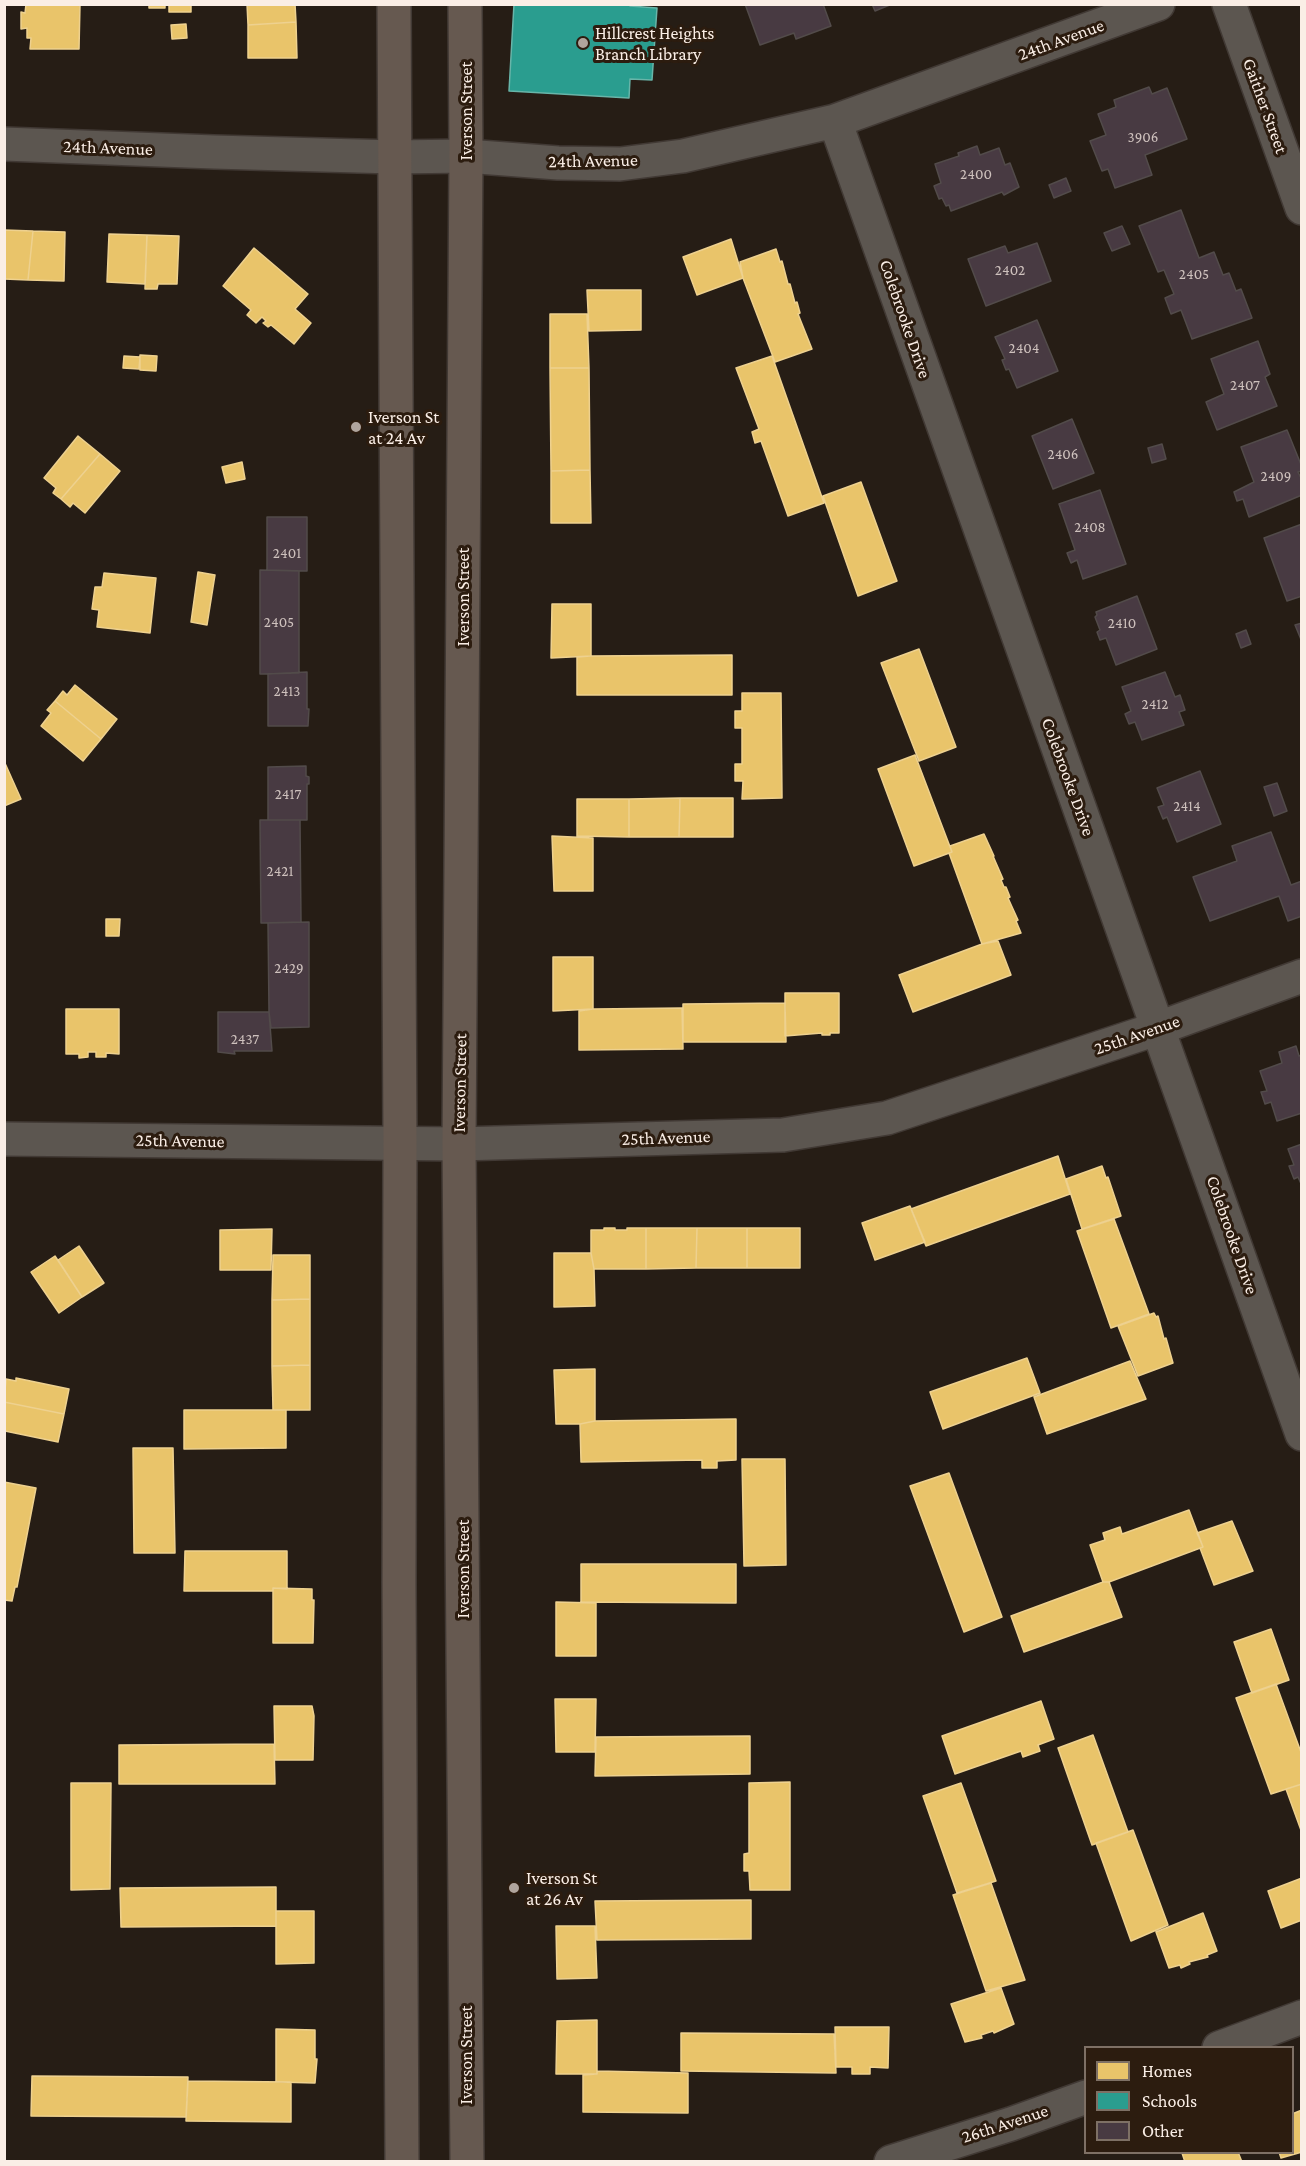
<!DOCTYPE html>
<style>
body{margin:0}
#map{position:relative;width:1306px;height:2166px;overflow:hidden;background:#261d15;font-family:"Crimson Pro",serif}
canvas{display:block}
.frame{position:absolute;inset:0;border:6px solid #faeee6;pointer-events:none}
.legend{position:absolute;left:1084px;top:2046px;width:210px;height:108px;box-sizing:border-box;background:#2c1c0f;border:2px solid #7e7065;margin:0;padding:8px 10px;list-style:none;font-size:18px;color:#faeee6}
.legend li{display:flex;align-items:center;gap:12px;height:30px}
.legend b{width:30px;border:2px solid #7e7065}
</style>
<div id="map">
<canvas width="1306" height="2166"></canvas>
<div class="frame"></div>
<ul class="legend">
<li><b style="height:16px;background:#e9c46a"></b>Homes</li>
<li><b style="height:16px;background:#2a9d8f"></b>Schools</li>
<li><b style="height:16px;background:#483a42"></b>Other</li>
</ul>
</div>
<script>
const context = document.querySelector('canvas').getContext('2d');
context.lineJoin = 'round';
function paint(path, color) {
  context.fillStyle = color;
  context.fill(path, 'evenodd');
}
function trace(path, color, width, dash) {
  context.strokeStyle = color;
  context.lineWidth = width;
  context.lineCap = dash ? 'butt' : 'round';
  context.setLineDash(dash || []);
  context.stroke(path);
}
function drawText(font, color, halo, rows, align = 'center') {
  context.font = font + ' "Crimson Pro",serif';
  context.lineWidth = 6;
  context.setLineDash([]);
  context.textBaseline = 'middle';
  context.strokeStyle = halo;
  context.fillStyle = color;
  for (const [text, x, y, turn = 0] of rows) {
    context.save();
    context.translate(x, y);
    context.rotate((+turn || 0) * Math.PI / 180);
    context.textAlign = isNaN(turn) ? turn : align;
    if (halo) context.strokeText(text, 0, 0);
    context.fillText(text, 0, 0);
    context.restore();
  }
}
const homes = new Path2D(`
 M26 4H80L79 49H30L31 38H27V28L21 29V12L25 13Z
 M149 4H165V8H149Z
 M169 4H191V12H169Z
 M247 4H295L296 22 248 25Z
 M296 22 297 58H248V25Z
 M186 24 187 38 172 39 171 25Z
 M4 230 33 231 28 280 4 279Z
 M33 231 65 232 64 281 28 280Z
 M109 234 147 235 145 284 107 282Z
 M147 235 179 236 177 284H158L157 289H145Z
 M731 239 743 278 697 295 683 257Z
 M254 248 308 294 295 309 311 323 294 344 271 325 268 327 263 323 266 321 262 317 256 323 247 315 251 310 223 286Z
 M776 249 780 262 782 261 788 284H790L795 303 797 302 800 313 798 314 812 349 775 362 743 278 740 262Z
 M587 290H641V330L589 331Z
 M550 314H587L589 368H550Z
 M140 355 157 356 156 371 140 370Z
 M124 356 140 357 139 369 123 368Z
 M772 356 824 503 788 516 761 441 755 443 752 432 759 429 736 368Z
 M550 368H589L590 470 551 471Z
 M78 436 100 454 61 499 53 493 56 488 44 478Z
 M100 454 120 471 85 513 73 503 70 507 61 499Z
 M242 462 245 479 226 483 222 467Z
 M590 470 591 523H551V471Z
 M861 482 897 581 858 596 823 496Z
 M198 572 215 575 207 625 191 622Z
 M104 573 156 578 150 633 97 627 99 610 92 609 95 587H102Z
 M552 604H591V656L551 658Z
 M919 649 956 747 919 761 881 663Z
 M732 655V695H577V657L591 656Z
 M75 685 117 719 101 739 55 701 63 691 67 695Z
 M742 693H781L782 798 742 799 743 781H735V764H742V728H735V711H742Z
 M55 701 101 739 83 761 41 726 51 713 47 710Z
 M915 755 952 852 914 866 878 769Z
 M4 761 21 799 4 806Z
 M680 798 679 837H629V799Z
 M680 798H733V837H679Z
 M577 799H629V837L577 836Z
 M984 834 994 856H993L1003 879 1001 880 1004 887H1006L1010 897 1008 898 1018 920 1016 921 1021 933 982 944 949 853 952 852 950 846Z
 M552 836 593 838V891H554Z
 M106 919H120L119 936H106Z
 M998 941 1011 975 913 1012 899 975 982 944Z
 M553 957H593V1009L553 1011Z
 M785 993H839V1033H830V1035H822V1033L785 1036Z
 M785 1003 786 1042H683V1004Z
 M682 1008 683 1049 579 1050V1011L593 1009Z
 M66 1009H119V1054L106 1053V1057H96V1052H88V1057L79 1058V1054H66Z
 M1058 1156 1070 1194 926 1246 911 1209Z
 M1102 1166 1106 1178 1108 1177 1121 1216 1082 1229 1066 1179Z
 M910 1206 925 1242 875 1260 862 1223Z
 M1114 1219 1149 1314 1111 1328 1077 1231Z
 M604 1228H615V1230H627V1228H646V1269H594L591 1253V1230H604Z
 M646 1228H697L696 1268 646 1269Z
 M697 1228H747V1268H696Z
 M747 1228H800V1268H747Z
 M272 1229 271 1270H220V1230Z
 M79 1246 104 1283 82 1297 58 1260Z
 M554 1253H591L594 1269 595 1306 554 1307Z
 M273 1255H310V1299L272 1300Z
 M55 1256 82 1297 59 1313 31 1272Z
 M310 1299V1365L272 1366V1300Z
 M1154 1313 1156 1317 1158 1316 1164 1339 1166 1338 1173 1363 1138 1376 1118 1326Z
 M1027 1358 1040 1393 943 1429 930 1392Z
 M1130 1361 1146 1399 1047 1434 1034 1397Z
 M310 1365V1410H273L272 1366Z
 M595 1369V1421L580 1424H556L554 1370Z
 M16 1378 69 1389 64 1414 4 1402 6 1379 16 1381Z
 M4 1402 64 1414 58 1442 5 1431Z
 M184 1410H286V1448L184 1449Z
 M736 1419V1460L717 1461V1468H702V1460L581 1462 580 1424 595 1421Z
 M133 1448H173L175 1553H134Z
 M742 1459H785L786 1565 744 1566Z
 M949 1473 1002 1617 964 1632 910 1486Z
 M4 1482 36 1488 17 1587H15L12 1601 4 1600Z
 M1189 1510 1203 1547 1109 1582H1103L1090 1545 1105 1540 1103 1533 1120 1527 1122 1534Z
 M1232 1521 1253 1571 1214 1585 1200 1548 1203 1547 1197 1533Z
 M185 1551H287V1589L273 1588V1591H184Z
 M581 1564H736V1603L581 1602Z
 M1103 1582H1109L1122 1617 1024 1652 1011 1616Z
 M273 1588 312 1589V1600H314L313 1643H273Z
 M556 1602 596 1603V1656H556Z
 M1271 1629 1289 1680 1252 1693 1234 1642Z
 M1276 1684 1302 1755V1784L1271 1794 1236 1698Z
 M555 1699H596L595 1752H556Z
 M1041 1701 1054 1739 1038 1745 1040 1751 1023 1757 1021 1751 955 1774 942 1736Z
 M274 1706H312L314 1716 313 1760H275Z
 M1093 1735 1128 1832 1092 1845 1058 1748Z
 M750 1736V1774L595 1776 596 1737Z
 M274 1744 275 1784H119V1745Z
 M790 1782V1890H750L749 1871H744V1854L749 1853V1783Z
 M71 1783H111L110 1889 71 1890Z
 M961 1783 996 1881 957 1893 923 1796Z
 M1302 1784V1833L1286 1789Z
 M1133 1830 1168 1925 1131 1941 1096 1843Z
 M1302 1878V1920L1281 1928 1268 1891Z
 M991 1883 1025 1980 986 1991 953 1895Z
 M276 1887V1926L121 1927 120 1888Z
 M751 1900V1939L597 1940 595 1901Z
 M276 1911H314V1963L276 1964Z
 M1203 1913 1217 1951 1207 1955 1208 1957 1189 1962 1190 1964 1181 1968 1180 1965 1169 1968 1156 1932Z
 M556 1926H595L597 1978 557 1979Z
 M1001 1988 1014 2024 994 2033 993 2031 981 2035 982 2038 965 2042 951 2004Z
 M597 2020V2074H556L557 2021Z
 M835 2027H889L888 2068 870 2067V2074H852V2067H836Z
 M276 2029 315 2030V2059H317L315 2083 276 2082Z
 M681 2033 834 2034 836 2073 681 2071Z
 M597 2071 688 2073V2113L583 2112V2075L597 2074Z
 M32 2076 188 2077 186 2117 31 2116Z
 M188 2081 291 2082V2122L186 2121Z
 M1302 2110V2152L1281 2158 1279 2152H1292V2114Z
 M1238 2152 1242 2162H1185L1182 2153Z`);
paint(homes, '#e9c46a');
trace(homes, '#eed18f', 1.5);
const schools = new Path2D(`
 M514 4H630V6L657 8 652 80 630 79 629 98 509 91Z`);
paint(schools, '#2a9d8f');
trace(schools, '#68b5a9', 1.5);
const building = new Path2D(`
 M745 4H823L831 26 796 39 794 33 760 45Z
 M872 4H892L875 11Z
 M1149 87 1152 94 1167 88 1187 139 1145 155 1152 175 1115 188 1108 169 1102 171 1090 141 1106 135 1098 114 1116 107 1114 100Z
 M977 146 980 155 999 148 1005 165 1010 163 1019 187 1004 195 1002 192 951 211 949 205 946 206 942 198 939 199 934 186 941 183 935 164 959 156 958 153Z
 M1066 178 1071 191 1054 198 1049 185Z
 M1181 210 1199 258 1214 252 1223 275 1229 273 1236 291 1241 289 1252 318 1192 339 1181 310 1171 314 1165 298 1174 294 1164 270 1158 272 1139 226Z
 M1122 226 1130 244 1112 251 1104 233Z
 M1037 243 1051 281 986 306 968 259 1005 246 1008 253Z
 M1037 320 1058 371 1017 388 1009 369 1006 370 1002 360 1005 359 995 337Z
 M1258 341 1270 374 1265 377 1277 406 1217 430 1206 402 1224 394 1211 359Z
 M1072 419 1094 473 1053 489 1032 436Z
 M1287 430 1302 467V471L1298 472 1302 480V495L1249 517 1243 499 1237 501 1234 492 1254 482 1241 447Z
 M1162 444 1166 459 1152 463 1148 448Z
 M1100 490 1126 564 1083 579 1077 560 1071 563 1067 553 1075 550 1059 504Z
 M267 517H307V571L267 570Z
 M1302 524V596L1287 601 1264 538Z
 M260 570 299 571V673L260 674Z
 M1137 596 1157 649 1116 665 1106 638 1100 640 1097 632 1100 630 1095 617 1097 615 1096 612Z
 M1302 623V642L1295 625Z
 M1246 630 1251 644 1241 648 1236 634Z
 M307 672V709H309L308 726H268V674Z
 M1165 672 1175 697 1180 695 1185 710 1179 712 1184 725 1142 740 1135 722 1129 724 1125 714 1131 711 1122 687Z
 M306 766V776L309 777V784H307V820H268V767Z
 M1200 771 1221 824 1177 842 1167 817 1163 819 1158 807 1164 805 1157 788Z
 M1277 783 1287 811 1274 816 1264 787Z
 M260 820H300L301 922 261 923Z
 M1271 832 1291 885 1302 881V916L1288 921 1279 896 1210 921 1193 877 1237 861 1232 846Z
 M309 922V1027L271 1028 269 1012 268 923Z
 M218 1012H269L272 1051H234L235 1054 218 1052Z
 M1296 1046 1299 1056 1302 1055V1113L1277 1121 1271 1102 1265 1104 1261 1092 1267 1091 1260 1071 1282 1063 1279 1052Z
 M1302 1144V1186L1298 1177 1294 1179 1289 1166 1294 1165 1288 1149Z`);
paint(building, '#483a42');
trace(building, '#524b4a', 1.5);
const minor = new Path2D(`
 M1229 4 1302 208
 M835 121C990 559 1148 995 1302 1434
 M4 144 214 152 394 157 466 156 558 163 620 164 683 156 835 121 1158 4
 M4 1139 459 1144 783 1135 887 1118 1159 1028 1302 976
 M1219 2048 1302 2017
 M891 2162 1011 2124 1086 2097`);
const major = new Path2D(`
 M394 4 400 1143 399 1582 402 2162
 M465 4 466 156 459 1144 467 2162`);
trace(minor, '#413934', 36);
trace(major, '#413934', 36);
trace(minor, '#5c5650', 33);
trace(major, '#665950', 33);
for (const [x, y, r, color] of [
 [583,43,6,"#b0a59d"],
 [356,427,6,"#b0a59d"],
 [514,1888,6,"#b0a59d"]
]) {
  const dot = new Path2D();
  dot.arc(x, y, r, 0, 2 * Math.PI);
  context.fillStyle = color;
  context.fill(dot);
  trace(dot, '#2c1c0f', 2);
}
drawText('15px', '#cec1bd', null, [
 ["3906",1143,137],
 ["2400",976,174],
 ["2402",1010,270],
 ["2405",1194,274],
 ["2404",1024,348],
 ["2407",1245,385],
 ["2406",1063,454],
 ["2409",1276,476],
 ["2408",1090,527],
 ["2401",287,553],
 ["2405",279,622],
 ["2410",1122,623],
 ["2413",287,691],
 ["2412",1155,704],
 ["2417",288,794],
 ["2414",1187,806],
 ["2421",280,871],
 ["2429",289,968],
 ["2437",245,1039]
]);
drawText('18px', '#faeee6', '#2c1c0f', [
 ["Hillcrest Heights",595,33],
 ["Branch Library",595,54],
 ["Iverson St",368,417],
 ["at 24 Av",368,438],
 ["Iverson St",526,1878],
 ["at 26 Av",526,1899]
], 'left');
drawText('18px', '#faeee6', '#2c1c0f', [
 ["24th Avenue",1061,40,-20],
 ["Gaither Street",1265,106,70],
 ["Iverson Street",466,111,-90],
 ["24th Avenue",108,148,2],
 ["24th Avenue",593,161,-1],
 ["Colebrooke Drive",905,319,71],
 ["Iverson Street",463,597,-90],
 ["Colebrooke Drive",1068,777,70],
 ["25th Avenue",1137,1035,-19],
 ["Iverson Street",460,1083,-89],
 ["25th Avenue",666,1138,-2],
 ["25th Avenue",180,1141,1],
 ["Colebrooke Drive",1232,1235,71],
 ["Iverson Street",463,1569,-90],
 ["Iverson Street",466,2055,-90],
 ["26th Avenue",1005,2124,-18]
]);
</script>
